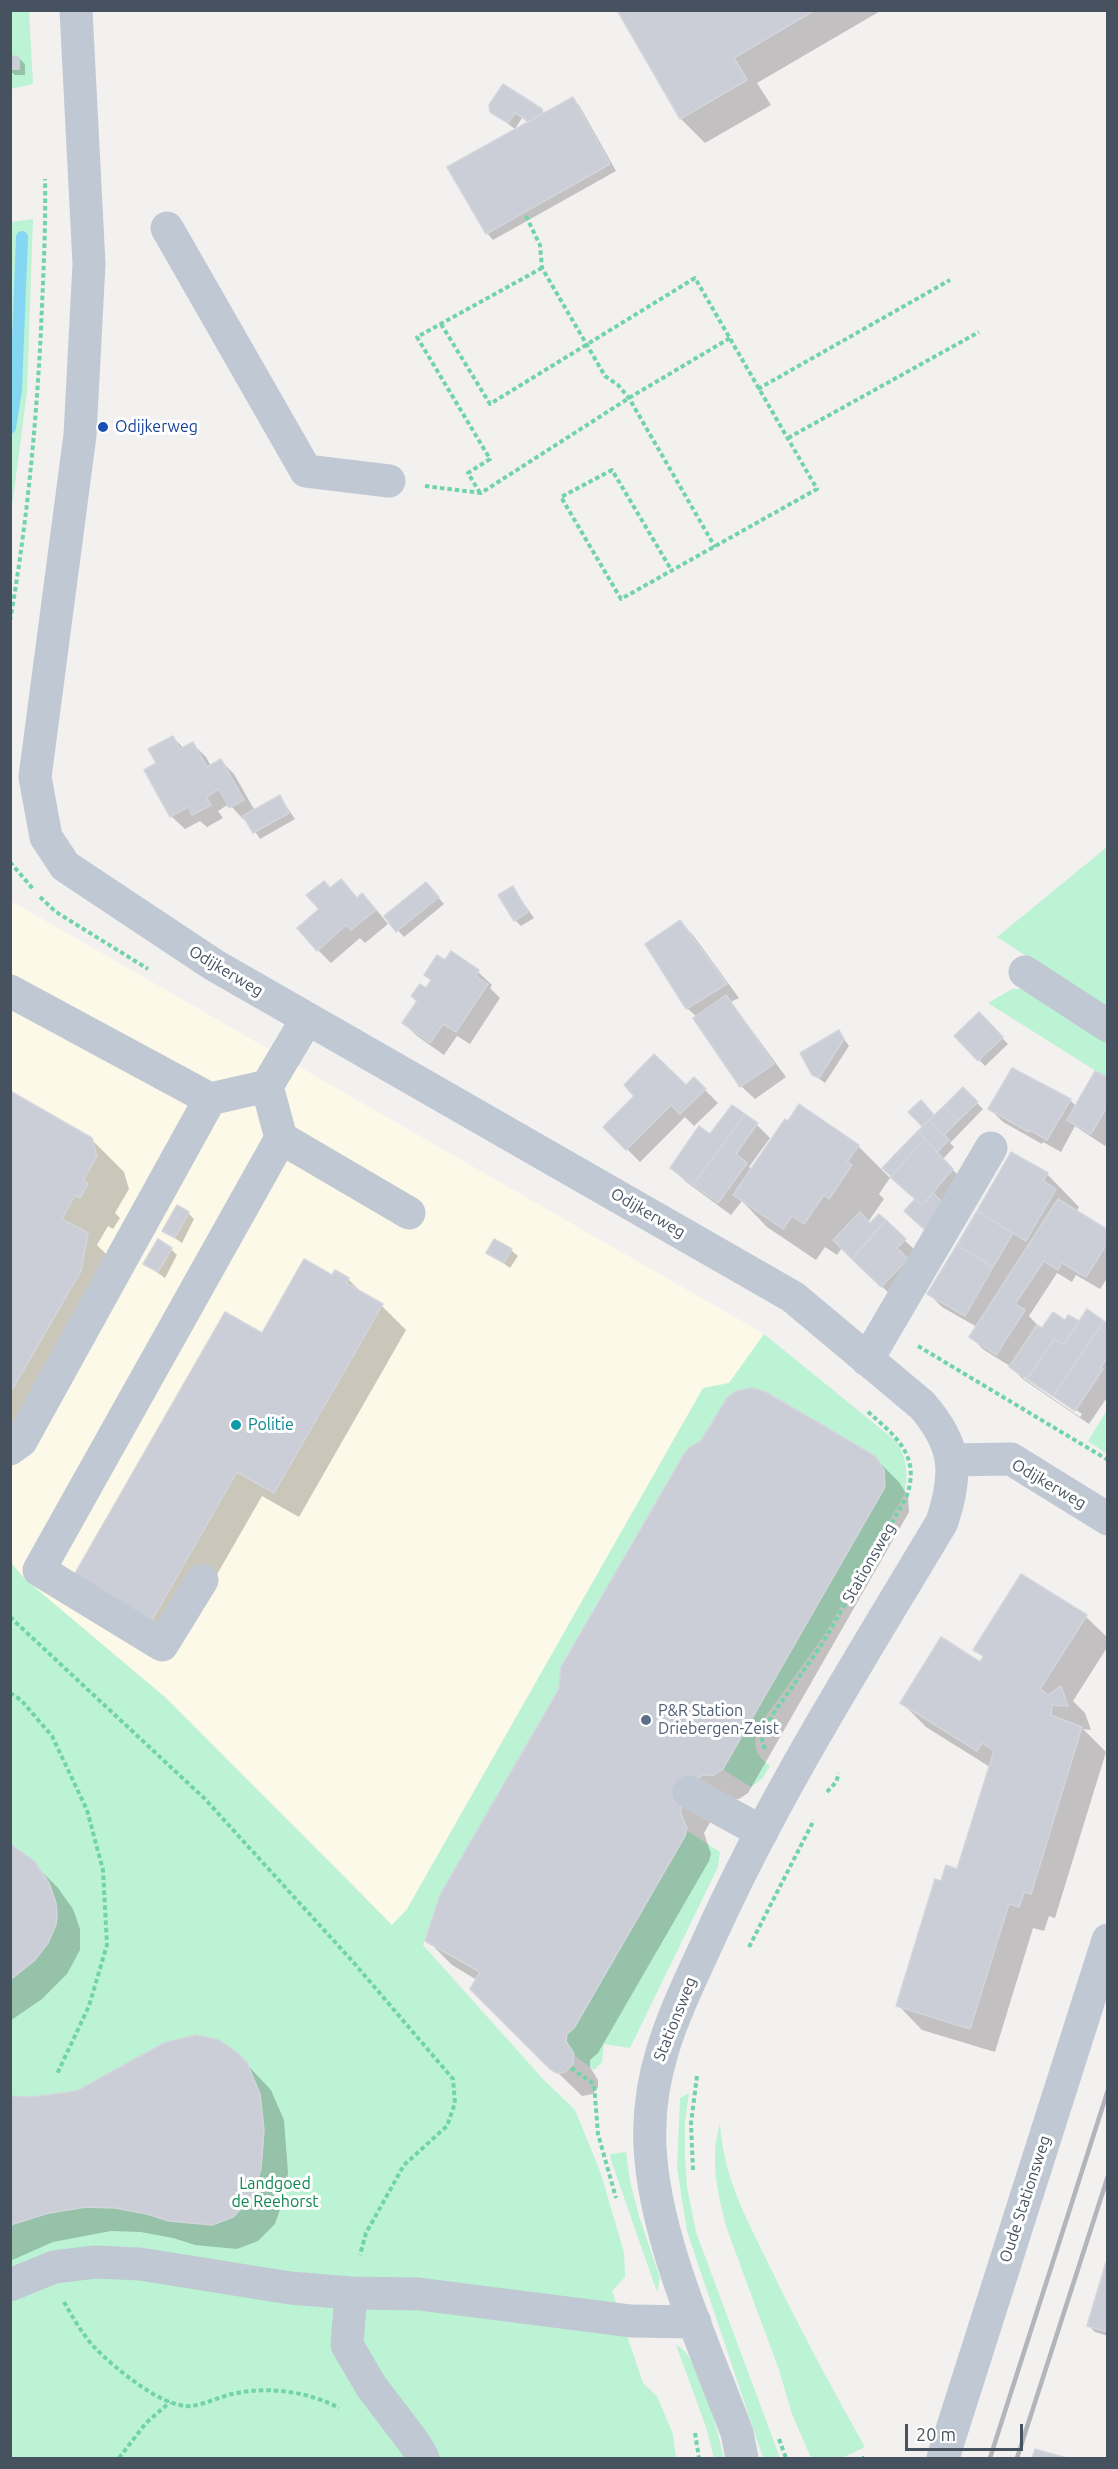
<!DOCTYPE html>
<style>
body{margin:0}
#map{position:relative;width:1118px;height:2469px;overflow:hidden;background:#f3f0f0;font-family:Ubuntu,sans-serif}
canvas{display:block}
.frame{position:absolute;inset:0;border:12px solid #46525f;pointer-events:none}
.scale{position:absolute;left:905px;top:2424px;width:118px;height:27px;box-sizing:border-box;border:3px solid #46525f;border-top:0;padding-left:8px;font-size:18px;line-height:21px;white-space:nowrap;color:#46525f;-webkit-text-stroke:4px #fff;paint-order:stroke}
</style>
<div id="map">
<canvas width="1118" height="2469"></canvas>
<div class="frame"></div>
<div class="scale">20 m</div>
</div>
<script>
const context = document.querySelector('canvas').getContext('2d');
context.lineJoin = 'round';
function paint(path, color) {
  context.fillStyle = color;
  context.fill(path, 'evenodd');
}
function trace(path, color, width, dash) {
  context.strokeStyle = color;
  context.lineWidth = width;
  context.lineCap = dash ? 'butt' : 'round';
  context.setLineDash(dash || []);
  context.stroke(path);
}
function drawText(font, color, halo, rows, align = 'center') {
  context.font = font + ' Ubuntu,sans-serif';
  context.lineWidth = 6;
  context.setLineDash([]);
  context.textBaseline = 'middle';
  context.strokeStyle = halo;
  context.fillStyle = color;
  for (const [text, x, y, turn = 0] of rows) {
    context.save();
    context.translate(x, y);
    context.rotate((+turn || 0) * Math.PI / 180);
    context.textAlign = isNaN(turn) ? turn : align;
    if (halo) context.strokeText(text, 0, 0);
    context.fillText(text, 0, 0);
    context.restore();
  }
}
paint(new Path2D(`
 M11 901 764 1334 734 1383 703 1388 407 1909 392 1926 354 1885 166 1698 26 1580 11 1563Z`), '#fdf9e9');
paint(new Path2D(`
 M10 11H29L33 84 11 89Z
 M33 219 27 392 11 514V222Z
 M1107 847V1009L997 937Z
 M1012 989H1025L1107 1042V1078L988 1003Z
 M764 1334 897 1442C907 1460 909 1475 904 1495L825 1634 758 1727C753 1745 754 1754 770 1766L762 1779 751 1787 722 1769 880 1497C886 1480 885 1468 873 1454L769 1394 722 1405 702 1440 683 1455 562 1664 558 1690 440 1895 423 1945 543 2079 575 2110 600 2171 624 2252 625 2277 612 2291 643 2383 657 2396 673 2434 676 2458H11V1563L26 1580 166 1698 392 1925 407 1909 703 1388 729 1383Z
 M1107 1410 1108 1454H1107L1088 1441Z
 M686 1830 720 1852 718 1867 630 2048 604 2044 602 2062 594 2070 570 2052 559 2034 574 2028Z
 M689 2093 685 2122V2156L687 2187 696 2232 780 2458H763L687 2231 677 2168 680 2098Z
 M720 2124C724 2179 746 2217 769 2265 799 2327 831 2387 865 2447L842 2458H811L792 2414 779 2370 727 2229C718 2195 709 2159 720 2124Z
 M626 2152 630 2181 639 2216 660 2278 657 2292 611 2160 610 2154Z
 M676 2345C700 2354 718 2433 724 2458H714L706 2427Z`), '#bcf3d4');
paint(new Path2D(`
 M619 10H882L757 83 771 105 705 143 681 119Z
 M10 58H19L25 64V75H15L10 71Z
 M572 99 579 105 616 171 493 240 487 233 529 123 522 118 515 129 491 111 541 110 544 114Z
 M173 737 184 749 193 744 206 757 211 766 221 761 234 774 255 811 280 797 295 819 260 839 246 818 244 820 229 804 218 811 223 818 207 827 200 821 185 829 171 816 159 764Z
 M341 881 358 899 375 908 388 924 365 943 360 938 331 963 318 950 321 910 331 890Z
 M513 888 534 918 521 926 515 920Z
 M432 890 444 904 404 937 386 917Z
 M680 922 693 935 739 998 731 1002 786 1077 755 1099 741 1086 697 1017 687 1008Z
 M451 953 478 972 492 985 490 988 500 998 470 1044 457 1036 444 1055 417 1036 404 1023 432 982 426 975 445 962Z
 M979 1014 1008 1044 985 1066 956 1036Z
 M839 1032 849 1046 825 1083 813 1074Z
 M694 1079 718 1103 694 1126 685 1117 640 1162 605 1127 686 1088Z
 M1108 1080V1141L1105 1146 1075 1126 1061 1152 1043 1142 1042 1144 1003 1122 990 1109 1070 1100 1076 1106Z
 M963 1089 983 1109 950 1143 954 1147 943 1159 966 1184 932 1235 916 1200 884 1168 925 1127 921 1102 935 1116Z
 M10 1093 91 1139 124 1172 129 1189 115 1213 120 1218 113 1229 108 1226 97 1245 119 1267 10 1453Z
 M733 1107 757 1125 770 1138 749 1167 752 1170 858 1146 890 1178 879 1194 884 1199 868 1222 870 1225 879 1216 918 1253 895 1299 842 1248 837 1255 825 1247 816 1260 767 1227 742 1201 731 1215 685 1181 672 1168 711 1136Z
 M1047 1174 1079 1207 1077 1211 1108 1232V1277L1100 1289 1076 1275 1072 1282 1057 1273 1029 1316 1042 1330 1065 1322 1069 1317 1079 1323 1108 1324V1396L1089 1424 1024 1380 1010 1366 984 1350 971 1337 977 1327 942 1307 929 1294ZM1023 1375 1082 1414 1080 1417 1023 1378Z
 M188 1213 194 1219 182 1243 164 1231Z
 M171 1249 177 1255 165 1278 145 1264Z
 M511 1250 518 1256 510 1268 488 1252Z
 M332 1278 348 1279 366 1297 382 1306 406 1330 299 1517 262 1496 177 1644 75 1575 262 1335Z
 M874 1457 899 1482 908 1496 909 1512 748 1793 739 1799H728L721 1803 704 1833 711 1854 709 1861 598 2053 590 2060V2067L598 2080V2087L593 2094 582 2096 497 2014 477 1980 452 1965 427 1940Z
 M1022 1576 1086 1617 1108 1638V1646L1073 1701 1085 1713 1091 1730 1083 1729 1106 1752 1055 1918 1049 1916 1044 1931 1033 1928 995 2052 922 2030 898 2005 942 1883 958 1870 990 1767 926 1727 902 1703 980 1664 984 1658 975 1650Z
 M10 1846 33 1863 58 1888 73 1909 80 1929V1950L67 1974 42 1999 10 2021Z
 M164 2044 238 2055 271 2090 284 2120 288 2172 285 2195 275 2224 258 2241 237 2249 195 2245 173 2238 141 2232 111 2231 53 2242 10 2261V2098L67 2096 88 2088 131 2061Z
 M1107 2264 1108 2336 1095 2332 1088 2325Z`), '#0003');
trace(new Path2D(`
 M10 428 16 390 22 237`), '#85d6f3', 12);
const building = new Path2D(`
 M617 10H815L734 58 747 80 680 119Z
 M10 56H19V69H10Z
 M503 84 542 109 543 113 529 121 515 113 508 123 490 112 489 105Z
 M573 97 610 164 486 234 447 167Z
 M173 736 180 749 193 742 207 767 221 759 244 800 229 808 219 789 206 797 211 805 192 815 188 807 170 817 144 770 156 763 148 749Z
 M280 795 289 813 253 833 243 816Z
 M341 879 357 898 362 893 376 910 351 930 346 925 317 951 297 928 319 909 306 895 324 881 330 888Z
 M426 882 439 897 396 932 384 916Z
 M513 886 528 912 514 921 498 895Z
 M680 920 727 984 686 1009 645 944Z
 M451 951 479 970 476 976 488 984 456 1032 443 1024 430 1043 402 1023 417 1001 411 996 420 984 426 988 431 980 424 975 437 955 445 960Z
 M726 995 774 1064 740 1087 693 1018Z
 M979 1012 1003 1037 978 1061 954 1036Z
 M839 1030 844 1039 819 1078 812 1075 800 1053Z
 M654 1054 686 1085 694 1077 706 1089 680 1114 671 1105 626 1150 603 1127 634 1096 624 1085Z
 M1012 1068 1071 1099 1047 1140 1030 1130 1029 1132 988 1109Z
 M1095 1071 1108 1078V1105L1091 1134 1067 1120Z
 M963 1087 978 1102 959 1120 944 1106Z
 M10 1091 92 1138 97 1156 83 1181 88 1184 80 1198 75 1195 62 1219 88 1233 81 1271 10 1393Z
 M921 1100 934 1115 923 1127 908 1112Z
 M799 1104 859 1145 847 1162 852 1165 829 1199 824 1195 804 1224 792 1216 783 1229 733 1195 785 1119 788 1121Z
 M732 1105 745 1114 693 1185 670 1168 699 1126 710 1134Z
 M944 1106 959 1120 944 1135 929 1120Z
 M745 1114 758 1123 736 1154 747 1163 718 1203 693 1185Z
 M929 1120 949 1140 937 1152 918 1131Z
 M918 1131 925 1139 891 1176 882 1168Z
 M925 1139 953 1169 922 1205 890 1177Z
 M1011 1152 1048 1173 1043 1181 1056 1189 1026 1241 977 1211Z
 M933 1193 944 1204 925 1230 904 1211 915 1199 922 1205Z
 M1058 1199 1108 1230V1242L1086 1277 1062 1263 1058 1270 1044 1261 1015 1304 1025 1310 996 1355 969 1337Z
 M177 1205 189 1212 175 1238 162 1231Z
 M977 1211 1013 1233 993 1267 957 1245Z
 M860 1212 870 1223 879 1214 886 1220 852 1259 833 1240Z
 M886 1220 906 1239 897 1248 908 1259 881 1287 852 1259Z
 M158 1239 172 1248 158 1272 143 1264Z
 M494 1239 512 1249 504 1263 486 1253Z
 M957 1245 993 1267 965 1316 927 1294Z
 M304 1259 332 1275 335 1270 349 1278 346 1283 383 1304 274 1493 237 1472 152 1620 74 1575 225 1312 262 1333Z
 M1087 1309 1104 1321 1053 1396 1027 1379 1054 1339 1064 1344Z
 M1053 1312 1065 1320 1068 1315 1079 1321 1064 1344 1054 1339 1027 1379 1009 1367 1037 1325 1042 1328Z
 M1104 1321 1108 1323V1356L1101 1367 1103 1369 1075 1411 1053 1396Z
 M751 1388 764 1391 875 1456 884 1470 885 1487 723 1769 714 1775H703L696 1779 681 1806V1814L687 1828 685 1836 574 2028 567 2034 566 2041 574 2054 573 2064 565 2072 556 2073 550 2069 470 1989 480 1972 425 1941 440 1895 559 1689 561 1667 684 1454 689 1448 701 1441 727 1398 736 1391Z
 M1021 1574 1087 1615 1040 1689 1048 1695 1061 1686 1068 1706 1052 1705 1051 1715 1082 1727 1031 1894 1024 1892 1019 1907 1009 1904 970 2029 896 2006 935 1879 941 1881 946 1865 957 1869 994 1751 982 1743 977 1751 900 1703 941 1637 980 1662 984 1656 973 1650Z
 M10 1844 34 1861 49 1883 56 1903 57 1915 56 1925 48 1943 34 1961 10 1980Z
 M196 2035 219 2040 239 2054 247 2063 260 2094 264 2130 261 2169 250 2200 233 2217 212 2225 169 2221 147 2214 115 2208 86 2207 49 2213 10 2225V2096L32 2097 77 2091 164 2043Z
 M1106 2262H1108V2332L1087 2326Z
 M1035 2449 1067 2458H1032Z`);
paint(building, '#cbced6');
trace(building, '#d3d5dc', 1.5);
trace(new Path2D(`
 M526 216 540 245 542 268 605 376 618 385 629 398 715 547
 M441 324 490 404 695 278 817 489 621 599 561 497 612 470 672 571
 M758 389 950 280
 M788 438 979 332
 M425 486 481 493 629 398 730 338
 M480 493 468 473 490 459 417 337 542 268
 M10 621C27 524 36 427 41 330 43 279 46 229 45 179
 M10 862 33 889
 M40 897 56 912 148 969
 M918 1346 1108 1460
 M10 1617 205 1799 354 1963 453 2079 455 2103 447 2126 404 2165 366 2233 360 2255
 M10 1693 21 1700 52 1736 87 1810 103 1870 107 1945 89 2006 57 2074
 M765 1749 762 1740 771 1717 822 1644 906 1498C922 1455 895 1436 866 1410
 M827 1792 836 1782 839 1773
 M749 1947 814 1820
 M571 2068 594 2084 598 2134 616 2198
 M693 2170 691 2123 697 2076
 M64 2302C73 2318 83 2335 95 2348 115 2368 163 2409 192 2406 205 2404 219 2397 232 2394 266 2386 308 2391 339 2408
 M695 2433 699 2458
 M779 2439 786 2458
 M119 2458 146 2423 170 2402
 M862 2458H864`), '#71d4a8', 4, [4.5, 3]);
trace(new Path2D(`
 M76 10 89 264 80 435 35 777 46 837 65 866 214 965 793 1297 922 1405C957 1445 958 1473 942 1522 861 1658 775 1793 710 1937 678 2007 646 2067 650 2146 654 2238 705 2347 737 2433L742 2458
 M167 228 306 471 389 481
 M1025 972 1108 1026
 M10 991 210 1099 267 1086 281 1138
 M267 1086 307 1019
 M867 1360 991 1148
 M10 1449 21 1441 210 1099
 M951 1460 1011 1459 1108 1519
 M202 1580 162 1645 39 1570 281 1138 409 1213
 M689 1792 762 1832
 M10 2285 54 2267 95 2262 140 2264 290 2288 351 2293 347 2345 371 2386 415 2444 423 2458
 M351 2293 419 2294 631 2321 695 2322
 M943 2458 1108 1940`), '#c0c9d3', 33);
trace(new Path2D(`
 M990 2458 1108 2090
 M1017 2458 1108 2176`), '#b2b5bb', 4.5);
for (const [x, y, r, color] of [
 [103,427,6,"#1a4fb4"],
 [236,1425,6,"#0f9aa8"],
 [646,1720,6,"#5c6f8a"]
]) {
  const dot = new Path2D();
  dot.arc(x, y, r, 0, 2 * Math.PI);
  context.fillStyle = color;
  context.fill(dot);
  trace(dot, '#fff', 2);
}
drawText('16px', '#164399', '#fff', [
 ["Odijkerweg",115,427]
], 'left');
drawText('16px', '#46525f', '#fff', [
 ["Odijkerweg",226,971,31],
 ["Odijkerweg",648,1213,30],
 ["Odijkerweg",1049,1484,30],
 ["Stationsweg",869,1563,-60],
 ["Stationsweg",675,2019,-68],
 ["Oude Stationsweg",1025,2199,-72]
]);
drawText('16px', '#0d838f', '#fff', [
 ["Politie",248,1425]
], 'left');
drawText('16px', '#4e5e75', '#fff', [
 ["P&R Station",658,1711],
 ["Driebergen-Zeist",658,1729]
], 'left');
drawText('16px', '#108752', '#fff', [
 ["Landgoed",275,2184],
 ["de Reehorst",275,2202]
]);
</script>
